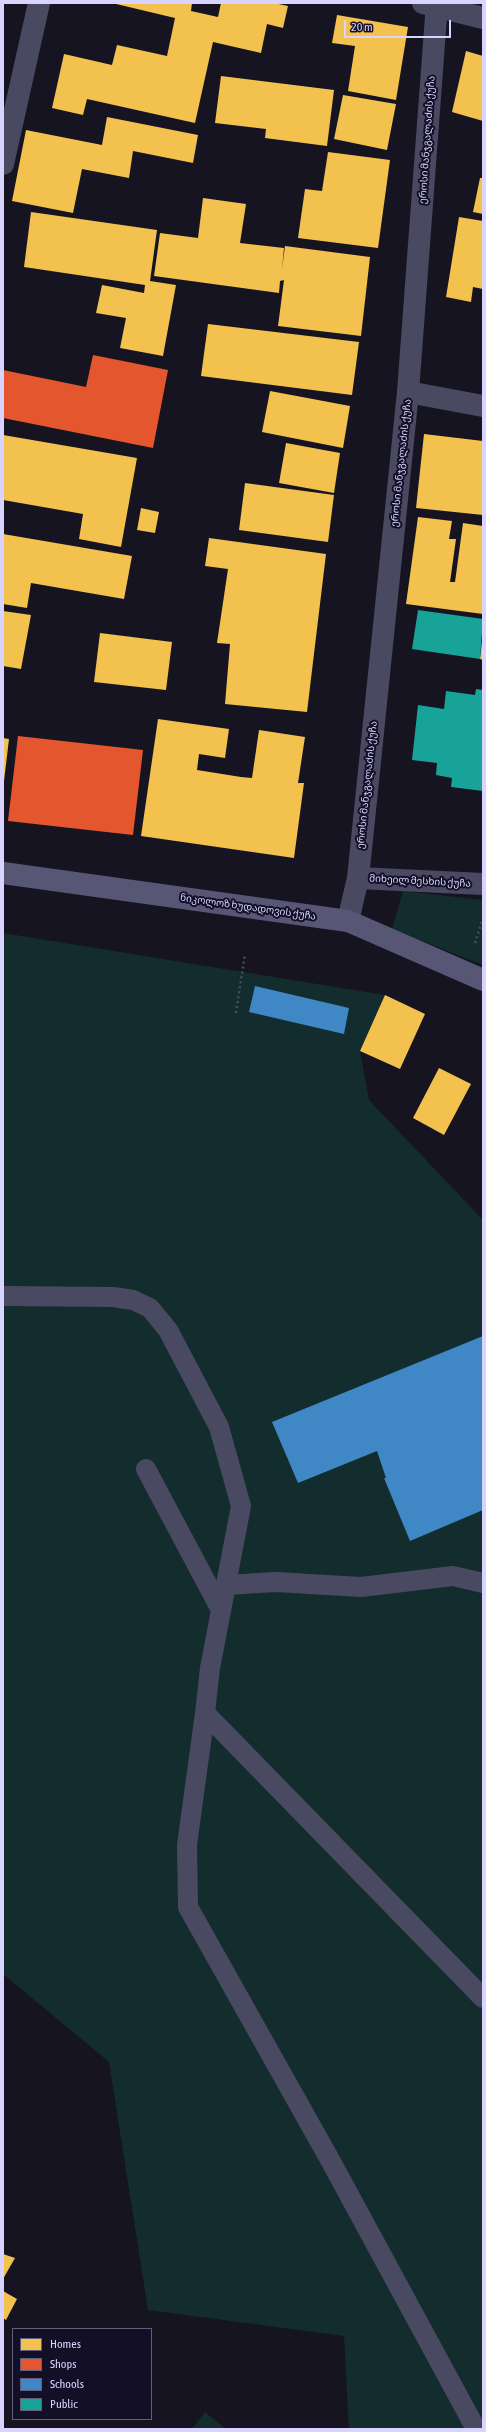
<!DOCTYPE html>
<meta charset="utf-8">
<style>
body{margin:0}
#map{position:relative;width:486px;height:2432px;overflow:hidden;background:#161421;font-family:"Asap Condensed",sans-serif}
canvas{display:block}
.frame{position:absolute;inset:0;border:4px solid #d9d4ff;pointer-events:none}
.legend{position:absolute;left:12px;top:2328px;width:140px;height:92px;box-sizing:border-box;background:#130f26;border:1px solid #625e7d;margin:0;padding:5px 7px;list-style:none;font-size:12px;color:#d9d4ff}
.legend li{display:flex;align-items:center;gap:8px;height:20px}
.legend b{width:20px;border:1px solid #625e7d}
.scale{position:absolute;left:344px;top:20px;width:107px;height:18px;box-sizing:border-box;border:2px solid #d9d4ff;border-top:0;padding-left:5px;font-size:12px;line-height:14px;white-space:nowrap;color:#d9d4ff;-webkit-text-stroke:3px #130f26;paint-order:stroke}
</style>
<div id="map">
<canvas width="486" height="2432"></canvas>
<div class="frame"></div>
<ul class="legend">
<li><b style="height:11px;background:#f2c14e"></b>Homes</li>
<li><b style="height:11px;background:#e4572e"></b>Shops</li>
<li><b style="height:11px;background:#3f88c5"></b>Schools</li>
<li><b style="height:11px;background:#17a398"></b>Public</li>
</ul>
<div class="scale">20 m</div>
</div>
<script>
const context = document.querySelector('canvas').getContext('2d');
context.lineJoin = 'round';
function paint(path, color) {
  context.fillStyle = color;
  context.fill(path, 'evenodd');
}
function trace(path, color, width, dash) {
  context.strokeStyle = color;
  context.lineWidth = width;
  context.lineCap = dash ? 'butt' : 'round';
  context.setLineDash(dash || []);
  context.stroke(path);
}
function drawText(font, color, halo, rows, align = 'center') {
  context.font = font + ' "Asap Condensed","Noto Sans Georgian",sans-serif';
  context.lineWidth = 4;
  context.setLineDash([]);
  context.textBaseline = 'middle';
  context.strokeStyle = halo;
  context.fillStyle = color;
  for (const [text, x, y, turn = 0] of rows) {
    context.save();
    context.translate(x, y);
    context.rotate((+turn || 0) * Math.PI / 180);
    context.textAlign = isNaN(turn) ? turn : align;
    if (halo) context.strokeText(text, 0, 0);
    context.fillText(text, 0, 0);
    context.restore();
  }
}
paint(new Path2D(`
 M403 891 483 900V965L392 929Z
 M3 933 385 995 360 1051 369 1100 483 1220V2429H349L344 2336 148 2310 109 2062 3 1974Z
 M205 2412 226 2429H192Z`), '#132c2d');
paint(new Path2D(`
 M112 3H192L191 11 218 17 221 3H274L288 6 283 28 267 24 261 53 213 42 195 123 87 99 83 115 52 108 64 54 112 65 117 45 167 56 175 18Z
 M337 15 408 27 396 100 348 91 355 46 332 43Z
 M466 51 483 56V121L452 112Z
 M221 76 334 90 327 146 265 138 266 129 215 123Z
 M343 95 396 104 387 150 334 139Z
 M107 117 198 135 193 163 133 151 129 178 82 169 73 213 12 201 26 130 102 145Z
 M328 152 390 160 378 248 298 238 305 189 322 191Z
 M480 178H483V214L473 212Z
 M203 198 246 204 240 243 284 248 282 269 285 246 370 257 361 336 278 326 284 280 280 281 279 293 154 276 160 233 198 238Z
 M31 212 157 230 150 281 176 285 163 356 120 348 126 318 96 313 102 285 144 293 145 285 24 267Z
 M459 217 483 221V289L473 287 471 302 446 297Z
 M208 324 359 342 352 395 201 376Z
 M270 391 350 406 343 448 262 432Z
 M424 434 483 441V515L416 508Z
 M3 435 137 458 121 547 79 539 83 514 3 500Z
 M286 443 340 453 334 493 279 483Z
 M245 483 334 495 328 542 239 530Z
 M141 508 159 512 155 533 137 530Z
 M418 517 452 521 449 539H456L450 582H455L463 523 483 526V614L406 604Z
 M3 534 132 556 124 599 31 583 27 608 3 604Z
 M209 538 326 554 307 712 225 704 230 644 217 643 228 569 205 566Z
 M3 611 31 615 21 669 3 666Z
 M100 633 172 642 166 690 94 682Z
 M482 641H483V660L480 659Z
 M158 719 229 729 225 758 199 754 197 770 241 777 252 778 259 730 305 737 298 783H304L294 858 141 836Z
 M3 738 9 739 4 781H3Z
 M385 995 425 1014 400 1069 360 1051Z
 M439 1068 471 1084 444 1135 413 1118Z
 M3 2254 15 2258 3 2279Z
 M3 2291 17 2299 6 2320 3 2318Z`), '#f2c14e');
paint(new Path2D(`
 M93 355 168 370 153 448 3 418V370L86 387Z
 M18 736 143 750 133 835 8 821Z`), '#e4572e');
paint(new Path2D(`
 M255 986 349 1008 344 1034 249 1012Z
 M483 1336V1510L410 1541 384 1478H386L377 1451 298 1483 272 1422Z`), '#3f88c5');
paint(new Path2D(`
 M418 610 483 619 480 659 412 649Z
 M476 689 483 690V791L451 787 452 778 436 775 437 763 412 760 418 705 444 709 446 691 475 695Z`), '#17a398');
trace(new Path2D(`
 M475 943 483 918
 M236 1013 245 954`), '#44505f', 2.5, [2, 3]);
trace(new Path2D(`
 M3 1296 113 1297 133 1300 150 1308 168 1330 219 1427 241 1506 210 1668 205 1713 483 1998
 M146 1469 221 1610
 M226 1585 276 1582 361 1587 453 1576 483 1583
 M205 1713 187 1845 188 1907 329 2158 476 2429`), '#4a4962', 20);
trace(new Path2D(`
 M423 3 483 18
 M3 164 39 3
 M408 392 483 406
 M358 878 483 884`), '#4a4962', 22);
trace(new Path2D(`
 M348 921 358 878 408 392 437 3`), '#4a4962', 22);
trace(new Path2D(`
 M3 873 348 921 483 980`), '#575674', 22);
drawText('10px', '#d9d4ff', '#130f26', [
 ["ეროსი მანჯგალაძის ქუჩა",427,140,-86],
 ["ეროსი მანჯგალაძის ქუჩა",401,463,-84],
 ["ეროსი მანჯგალაძის ქუჩა",367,785,-84],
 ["მიხეილ მესხის ქუჩა",420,881,3],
 ["ნიკოლოზ ხუდადოვის ქუჩა",248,907,8]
]);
</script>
